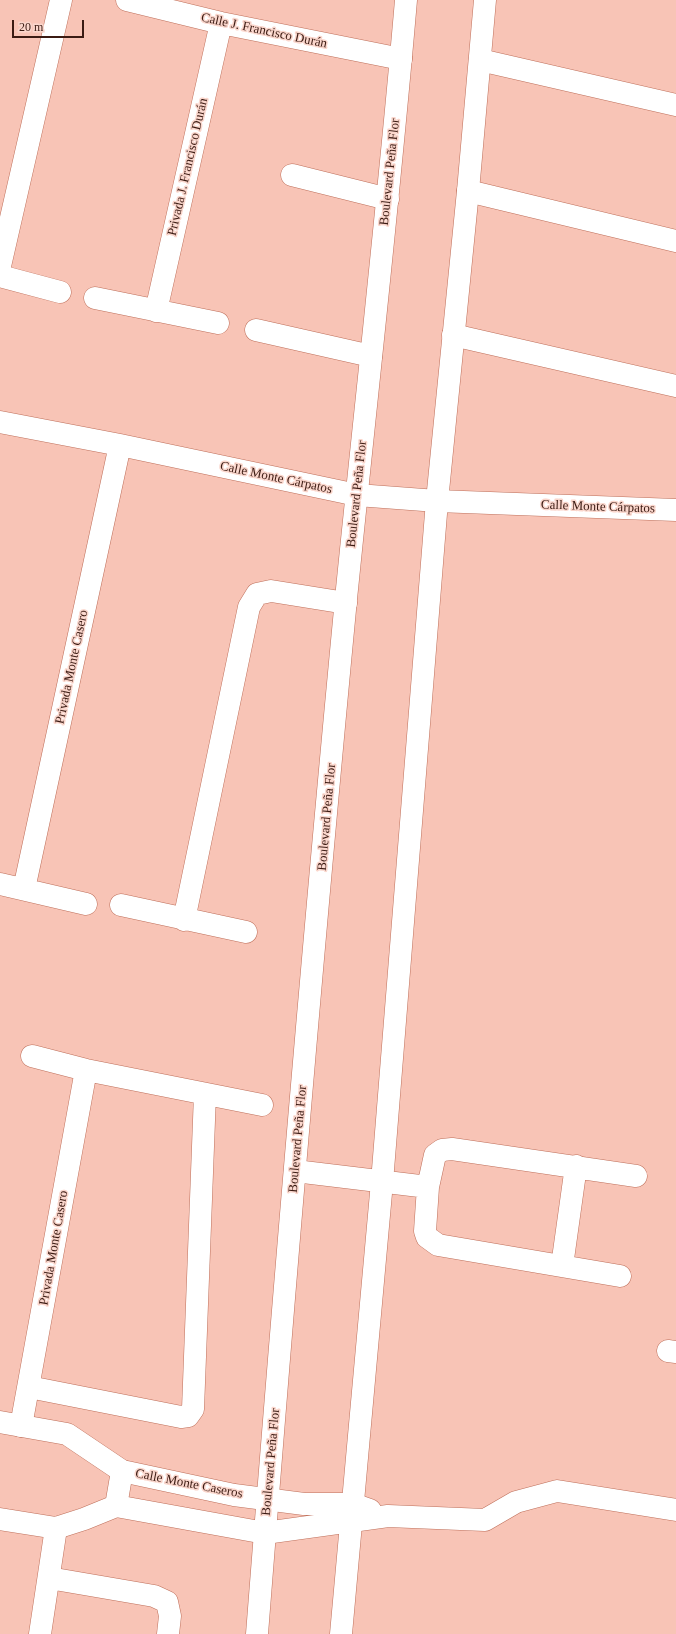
<!DOCTYPE html>
<meta charset="utf-8">
<style>
body{margin:0}
#map{position:relative;width:676px;height:1634px;overflow:hidden;background:#f8c4b6;font-family:"Times New Roman",serif}
canvas{display:block}
.scale{position:absolute;left:12px;top:20px;width:72px;height:18px;box-sizing:border-box;border:2px solid #3b1b13;border-top:0;padding-left:5px;font-size:12px;line-height:14px;white-space:nowrap;color:#3b1b13;-webkit-text-stroke:3px #fad6cc;paint-order:stroke}
</style>
<div id="map">
<canvas width="676" height="1634"></canvas>
<div class="scale">20 m</div>
</div>
<script>
const context = document.querySelector('canvas').getContext('2d');
context.lineJoin = 'round';
function trace(path, color, width, dash) {
  context.strokeStyle = color;
  context.lineWidth = width;
  context.lineCap = dash ? 'butt' : 'round';
  context.setLineDash(dash || []);
  context.stroke(path);
}
function drawText(font, color, halo, rows, align = 'center') {
  context.font = font + ' "Times New Roman",serif';
  context.lineWidth = 3;
  context.setLineDash([]);
  context.textBaseline = 'middle';
  context.strokeStyle = halo;
  context.fillStyle = color;
  for (const [text, x, y, turn = 0] of rows) {
    context.save();
    context.translate(x, y);
    context.rotate((+turn || 0) * Math.PI / 180);
    context.textAlign = isNaN(turn) ? turn : align;
    if (halo) context.strokeText(text, 0, 0);
    context.fillText(text, 0, 0);
    context.restore();
  }
}
const minor = new Path2D(`
 M127 0 221 23 401 59
 M480 60 676 105
 M292 175 388 199
 M468 191 676 241
 M0 266 61 0
 M0 276 60 292
 M95 298 218 323
 M156 311 221 23
 M256 330 371 356
 M453 335 676 386
 M0 422 120 445 357 495 437 501 676 510
 M0 884 86 904
 M24 889 120 445
 M121 905 246 932
 M184 920 249 607 257 594 271 591 346 603
 M32 1056 86 1070 262 1105
 M295 1171 428 1187
 M562 1266 576 1166
 M620 1276 438 1245 427 1237 425 1231 428 1187 435 1155 442 1150 452 1149 636 1176
 M668 1351 676 1352
 M29 1387 181 1417 188 1416 193 1409 205 1094
 M21 1426 86 1070
 M116 1506 122 1471
 M49 1578 154 1596 167 1602 170 1616 168 1634
 M40 1634 56 1528`);
const tertiary = new Path2D(`
 M0 1422 67 1434 122 1471 234 1495 304 1504H353L370 1510
 M0 1519 56 1528 84 1519 116 1506 265 1533 388 1516 485 1520 516 1502 557 1491 676 1510`);
const secondary = new Path2D(`
 M257 1634C284 1289 313 944 346 599 366 399 389 200 406 0
 M341 1634 382 1182 437 501 468 191 485 0`);
trace(minor, '#be6f5a', 23);
trace(tertiary, '#be6f5a', 23);
trace(secondary, '#be6f5a', 23);
trace(minor, '#fff', 22);
trace(tertiary, '#fff', 22);
trace(secondary, '#fff', 22);
drawText('13px', '#3b1b13', '#fad6cc', [
 ["Calle J. Francisco Durán",264,31,12],
 ["Privada J. Francisco Durán",188,167,-77],
 ["Boulevard Peña Flor",390,172,-84],
 ["Calle Monte Cárpatos",276,478,12],
 ["Boulevard Peña Flor",357,494,-84],
 ["Calle Monte Cárpatos",598,507,2],
 ["Privada Monte Casero",72,667,-78],
 ["Boulevard Peña Flor",327,817,-85],
 ["Boulevard Peña Flor",298,1139,-85],
 ["Privada Monte Casero",54,1248,-80],
 ["Boulevard Peña Flor",271,1462,-85],
 ["Calle Monte Caseros",189,1484,11]
]);
</script>
